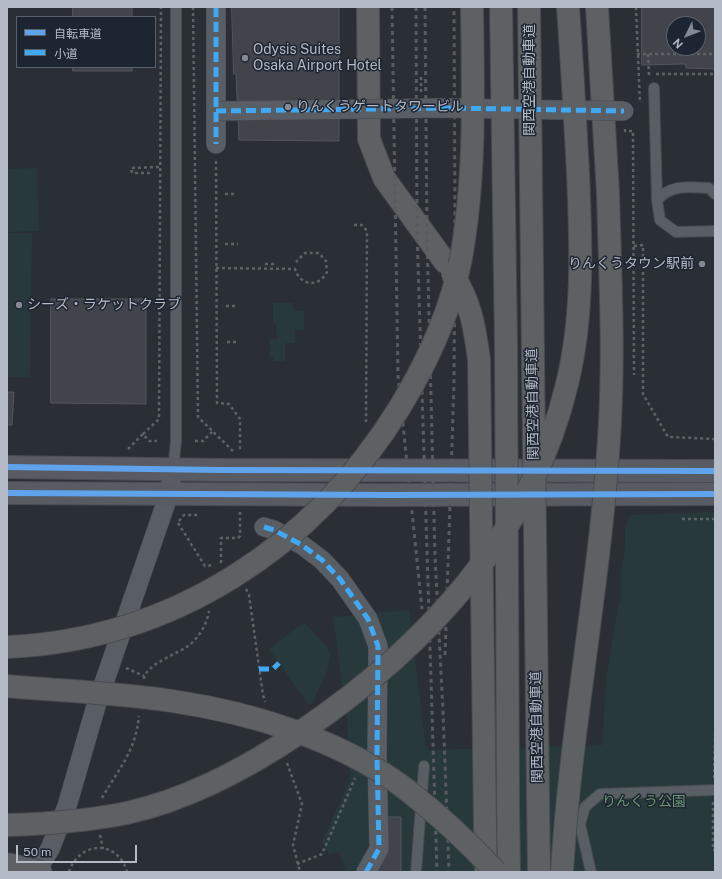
<!DOCTYPE html>
<meta charset="utf-8">
<style>
body{margin:0}
#map{position:relative;width:722px;height:879px;overflow:hidden;background:#2a2f36;font-family:"Public Sans","Noto Sans JP",sans-serif}
canvas{display:block}
.frame{position:absolute;inset:0;border:8px solid #b4bbc7;pointer-events:none}
.legend{position:absolute;left:16px;top:16px;width:140px;height:52px;box-sizing:border-box;background:#1d2530;border:1px solid #59616c;margin:0;padding:5px 7px;list-style:none;font-size:12px;color:#b4bbc7}
.legend li{display:flex;align-items:center;gap:8px;height:20px}
.legend b{width:20px;border:1px solid #59616c}
.north{position:absolute;left:666px;top:16px;width:40px;height:40px;box-sizing:border-box;background:#1d2530;border:1px solid #59616c;border-radius:50%;rotate:227deg;font-size:11px;font-weight:700;line-height:16px;text-align:center;color:#b4bbc7}
.north::after{content:'';display:block;margin:auto;width:14px;height:18px;background:#848a94;clip-path:polygon(50% 0,100% 100%,50% 72%,0 100%)}
.scale{position:absolute;left:16px;top:845px;width:121px;height:18px;box-sizing:border-box;border:2px solid #b4bbc7;border-top:0;padding-left:5px;font-size:12px;line-height:14px;white-space:nowrap;color:#b4bbc7;-webkit-text-stroke:3px #1d2530;paint-order:stroke}
</style>
<div id="map">
<canvas width="722" height="879"></canvas>
<div class="frame"></div>
<ul class="legend">
<li><b style="height:5px;background:#60a3ed"></b>自転車道</li>
<li><b style="height:5px;background:#3fa9f5"></b>小道</li>
</ul>
<div class="north">N</div>
<div class="scale">50 m</div>
</div>
<script>
const context = document.querySelector('canvas').getContext('2d');
context.lineJoin = 'round';
function paint(path, color) {
  context.fillStyle = color;
  context.fill(path, 'evenodd');
}
function trace(path, color, width, dash) {
  context.strokeStyle = color;
  context.lineWidth = width;
  context.lineCap = dash ? 'butt' : 'round';
  context.setLineDash(dash || []);
  context.stroke(path);
}
function drawText(font, color, halo, rows, align = 'center') {
  context.font = font + ' "Public Sans","Noto Sans JP",sans-serif';
  context.lineWidth = 3;
  context.setLineDash([]);
  context.textBaseline = 'middle';
  context.strokeStyle = halo;
  context.fillStyle = color;
  for (const [text, x, y, turn = 0] of rows) {
    context.save();
    context.translate(x, y);
    context.rotate((+turn || 0) * Math.PI / 180);
    context.textAlign = isNaN(turn) ? turn : align;
    if (halo) context.strokeText(text, 0, 0);
    context.fillText(text, 0, 0);
    context.restore();
  }
}
paint(new Path2D(`
 M37 168 39 231 7 232V169Z
 M7 233H32L30 377H7Z
 M273 303H293L294 311H304V330H295V343H285V361H274L273 357H270V339H277L276 323H273Z
 M715 512V872H347L339 852 329 855 322 842 350 780 347 719 333 617 409 610 425 742 428 750 602 745 607 672 618 607 622 596 621 574 625 549V526L630 515Z
 M304 622 327 647 330 655 327 671 312 704H308L269 649Z`), '#27393b');
const building = new Path2D(`
 M73 7H132V17H73Z
 M232 7H339V141L239 140 236 74H234Z
 M642 7H715V69L686 68 685 64 642 65ZM674 24H698V48H674Z
 M73 67H132V71H73Z
 M51 299H146V404L51 403Z
 M7 392H14L12 425H7Z
 M381 817H401V872H368Z`);
paint(building, '#41454b');
trace(building, '#51565d', 1);
const lane = new Path2D(`
 M654 88 657 200
 M715 194 709 188C689 187 671 184 657 200L660 220 676 232 715 231
 M173 470 176 441V7
 M416 872 424 766
 M591 872 580 824 585 807 600 794 715 790`);
const street = new Path2D(`
 M216 7V144
 M264 527 274 530 302 545 322 560 340 579 368 619 378 646 377 755 379 849 366 872
 M30 872 40 865 50 849 67 806 96 706 169 494 173 470`);
const secondary = new Path2D(`
 M7 467 221 470 715 471
 M7 493 388 495 715 494`);
const highway = new Path2D(`
 M368 7 369 139 384 178 445 262
 M597 7 608 193
 M538 797 539 872
 M508 799 509 872
 M485 826 486 872`);
trace(lane, '#464a4f', 12);
trace(street, '#464a4f', 20);
trace(secondary, '#474b53', 24);
trace(highway, '#464b51', 24);
trace(new Path2D(`
 M193 7 198 417 233 451
 M636 7 640 103
 M637 54H715
 M648 54 649 75H651
 M656 74H715
 M421 92V76
 M625 129V131H633L634 375
 M216 161 217 403 229 404 240 419V451
 M150 173H132L131 168 160 167
 M225 194H237
 M354 225H362L367 231 366 422
 M225 244H238
 M634 246 643 245V394L668 437 715 439
 M265 264H274
 M216 268 295 269C300 286 319 288 327 272L326 261 319 253H305L296 262
 M226 306H238
 M227 342H239
 M143 434 159 419 161 7
 M195 441H203L213 431
 M128 449 143 434 149 441H157
 M682 519H715
 M179 521 184 515H200
 M178 523 205 566 214 565
 M221 563V538H238L240 536V512
 M246 589 249 595 263 695 265 702
 M126 668 144 676
 M144 679C145 665 177 654 188 646 199 638 207 624 209 611
 M287 763 302 804 293 845 300 872
 M714 778 715 734
 M102 798C119 768 135 753 139 716
 M713 802V850H715
 M100 835 103 849
 M297 864 322 854 355 778
 M69 872C79 841 118 839 127 872`), '#5d6267', 2.5, [3, 3]);
trace(lane, '#595d64', 10);
trace(street, '#595d64', 19);
trace(secondary, '#585c62', 22);
trace(highway, '#5e6164', 22);
trace(new Path2D(`
 M392 7 398 376 422 609
 M416 7 417 231 437 872
 M425 7 427 236 435 556 443 711 449 872
 M445 655 454 384 455 216 454 7`), '#585c62', 3, [4, 4]);
const streetBridge = new Path2D(`
 M216 111 447 108 624 111`);
const highwayBridge = new Path2D(`
 M501 7 506 344 508 799
 M529 7 538 797
 M452 273C471 303 474 324 479 359L485 826
 M7 647C172 640 314 547 400 407 428 361 451 311 461 258 476 175 473 91 472 7
 M7 686C62 691 118 693 172 701 253 713 342 740 407 790 439 815 468 842 496 872
 M7 825C47 824 87 821 127 813 190 799 249 767 302 731 426 647 532 533 567 384 584 315 581 244 578 173 575 118 572 62 568 7
 M7 864 41 872
 M562 872C571 721 602 573 610 422 614 346 610 269 608 193`);
trace(streetBridge, '#464a4f', 20, []);
trace(highwayBridge, '#464b51', 24, []);
trace(streetBridge, '#595d64', 19);
trace(highwayBridge, '#5e6164', 22);
trace(new Path2D(`
 M216 7V144
 M216 111 447 108 624 111
 M264 527 274 530 302 545 322 560 340 579 368 619 378 646 377 755 379 849 366 872
 M259 669H273L279 663`), '#3fa9f5', 5, [10, 5]);
trace(new Path2D(`
 M7 467 221 470 715 471
 M7 493 388 495 715 494`), '#60a3ed', 6);
for (const [x, y, r, color] of [
 [245,58,4,"#848a94"],
 [288,107,4,"#848a94"],
 [702,264,4,"#848a94"],
 [19,305,4,"#848a94"]
]) {
  const dot = new Path2D();
  dot.arc(x, y, r, 0, 2 * Math.PI);
  context.fillStyle = color;
  context.fill(dot);
  trace(dot, '#1d2530', 1.5);
}
drawText('14px', '#b4bbc7', '#1d2530', [
 ["Odysis Suites",253,50],
 ["Osaka Airport Hotel",253,66],
 ["りんくうゲートタワービル",296,107],
 ["りんくうタウン駅前",694,264,"right"],
 ["シーズ・ラケットクラブ",27,305]
], 'left');
drawText('14px', '#b4bbc7', '#1d2530', [
 ["関西空港自動車道",530,80,-90],
 ["関西空港自動車道",533,404,-91],
 ["関西空港自動車道",537,727,-91]
]);
drawText('14px', '#6c9675', '#1d2530', [
 ["りんくう公園",644,802]
]);
</script>
